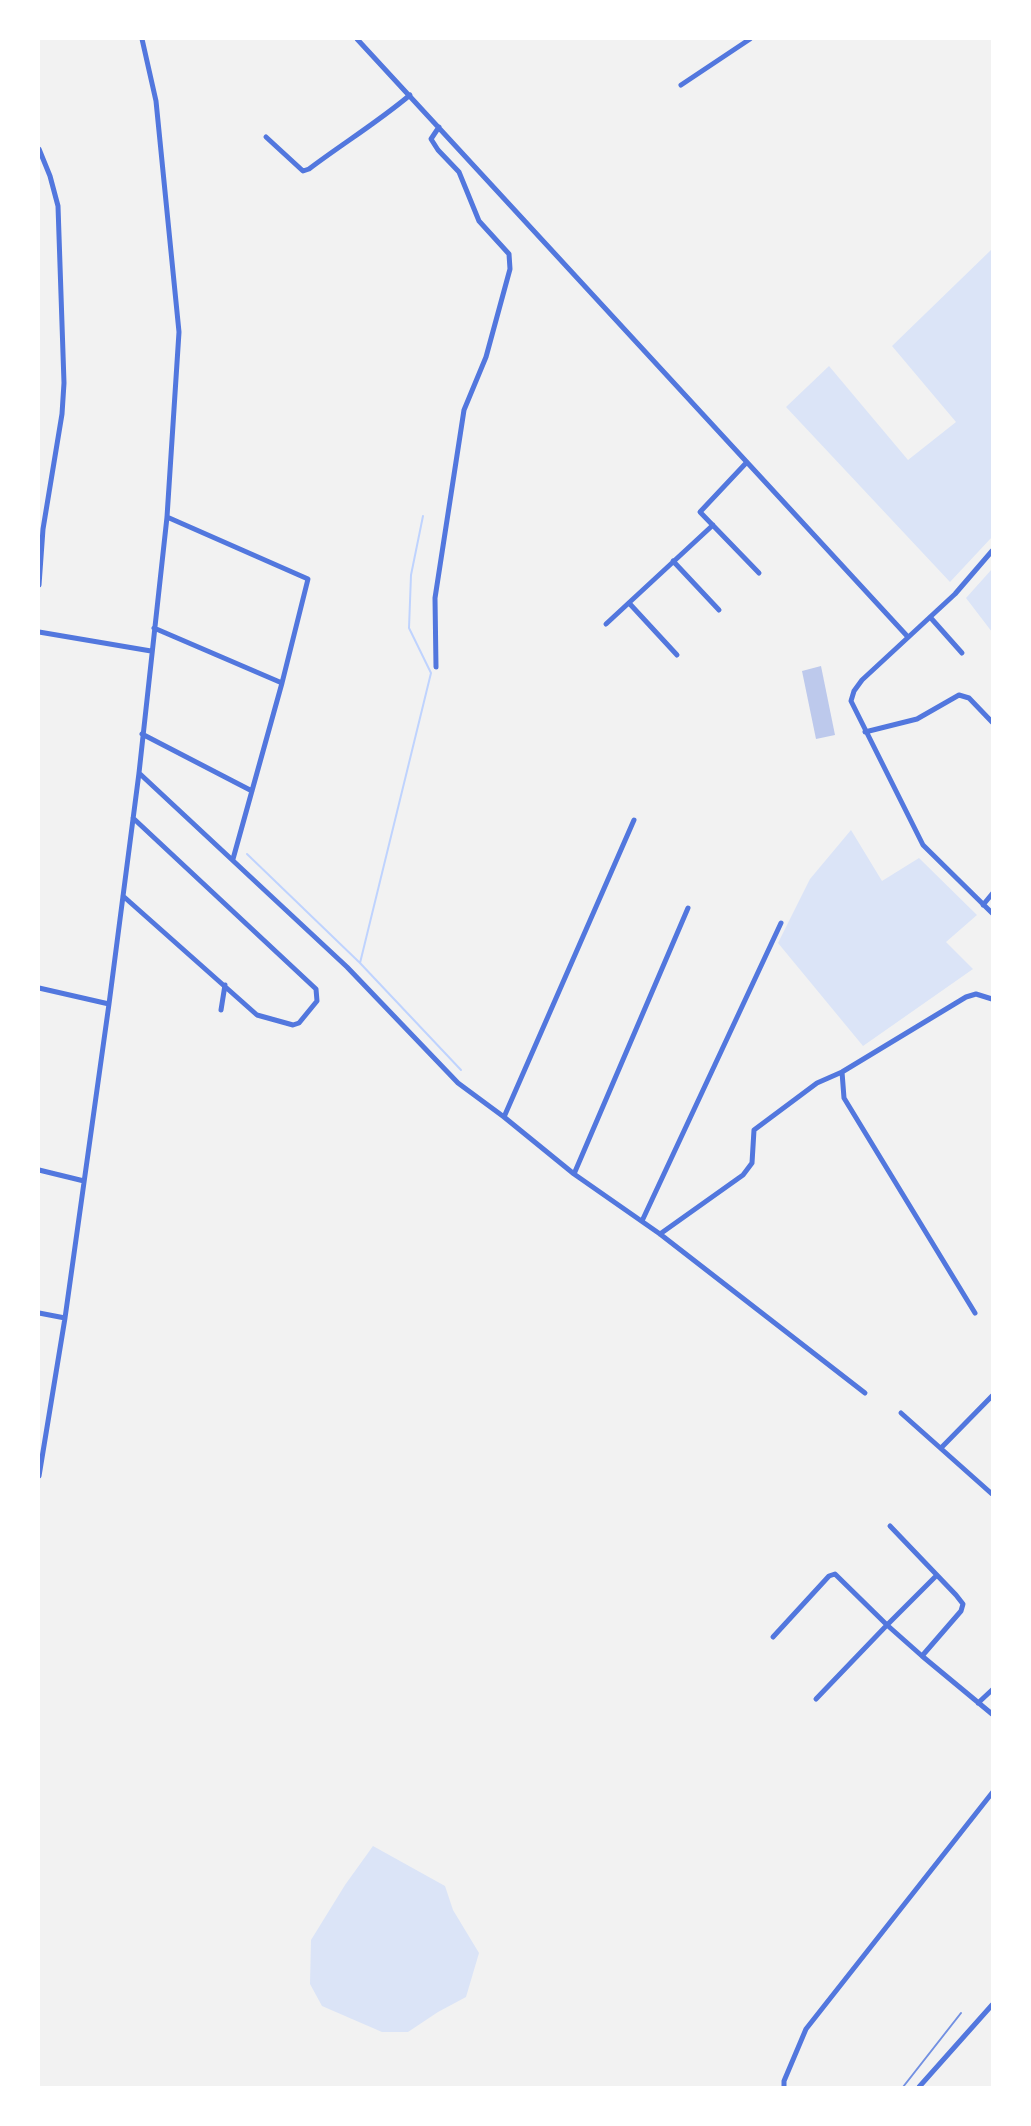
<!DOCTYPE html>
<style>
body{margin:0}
#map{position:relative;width:1031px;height:2126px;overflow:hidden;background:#f2f2f2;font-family:"Sofia Sans Condensed",sans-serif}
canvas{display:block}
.frame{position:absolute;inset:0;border:40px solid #fff;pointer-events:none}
</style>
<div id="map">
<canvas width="1031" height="2126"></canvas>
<div class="frame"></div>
</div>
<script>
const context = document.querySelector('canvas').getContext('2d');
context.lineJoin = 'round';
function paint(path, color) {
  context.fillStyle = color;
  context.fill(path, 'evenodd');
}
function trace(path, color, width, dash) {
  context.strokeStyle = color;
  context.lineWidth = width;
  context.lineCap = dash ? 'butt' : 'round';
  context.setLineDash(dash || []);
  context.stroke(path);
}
paint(new Path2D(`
 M992 249V537L950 582 786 407 829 366 908 460 956 422 892 346Z
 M992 569V632L966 598Z
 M851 830 882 881 919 858 977 915 946 942 973 969 863 1046 778 943 810 879Z
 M373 1846 445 1886 453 1910 479 1953 466 1997 438 2012 408 2032H382L322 2006 310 1984 311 1940 345 1885Z`), '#dbe4f7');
trace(new Path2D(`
 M247 854 360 963 461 1070
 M360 963 431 673 409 628 411 575 423 516`), '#bfd3fe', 2);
paint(new Path2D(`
 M821 666 835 735 816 739 802 671Z`), '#bdc9ec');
trace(new Path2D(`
 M357 39 908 637
 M681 85 750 39
 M266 137 303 171 309 169C342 144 378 122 410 95
 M39 149 50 176 58 206 64 383 62 414 43 529 39 585
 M747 462 700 512 759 573
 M167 517 308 579 282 683 233 859
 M992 551 955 594 862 680 854 691 851 701 923 845 992 913
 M673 561 719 610
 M629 603 677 655
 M930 617 962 653
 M606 624 713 525
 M154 628 282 683
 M39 632 151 651
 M436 667 435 598 464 410 486 357 510 269 509 254 479 221 459 172 438 150 431 139 439 127
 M865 732 917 719 959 695 969 698 992 722
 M142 734 252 791
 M139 773 347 967 458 1083 504 1117 574 1174 660 1234 865 1393
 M123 896 257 1015 293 1025 299 1023 317 1001 316 989 133 818
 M983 905 992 894
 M39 988 109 1004
 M221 1010 225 985
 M842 1072 844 1098 975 1313
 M504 1117 634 820
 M39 1170 84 1181
 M574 1174 688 908
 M642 1221 781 923
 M660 1234 743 1175 752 1163 754 1130 817 1083 842 1072 966 997 976 994 992 999
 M39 1313 65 1318
 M901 1413 992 1494
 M941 1448 992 1396
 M39 1476 65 1318 109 1004 139 773 167 517 179 332 156 101 142 39
 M890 1526 956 1595 963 1604 961 1611 922 1656 992 1714
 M773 1637 829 1576 835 1574 887 1625 937 1575
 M816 1699 887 1625 922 1656
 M978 1703 992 1690
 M784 2087V2081L806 2029 992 1793
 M919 2087 992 2005`), '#5277de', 5);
trace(new Path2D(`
 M903 2087 961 2013`), '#7290e2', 2);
</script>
